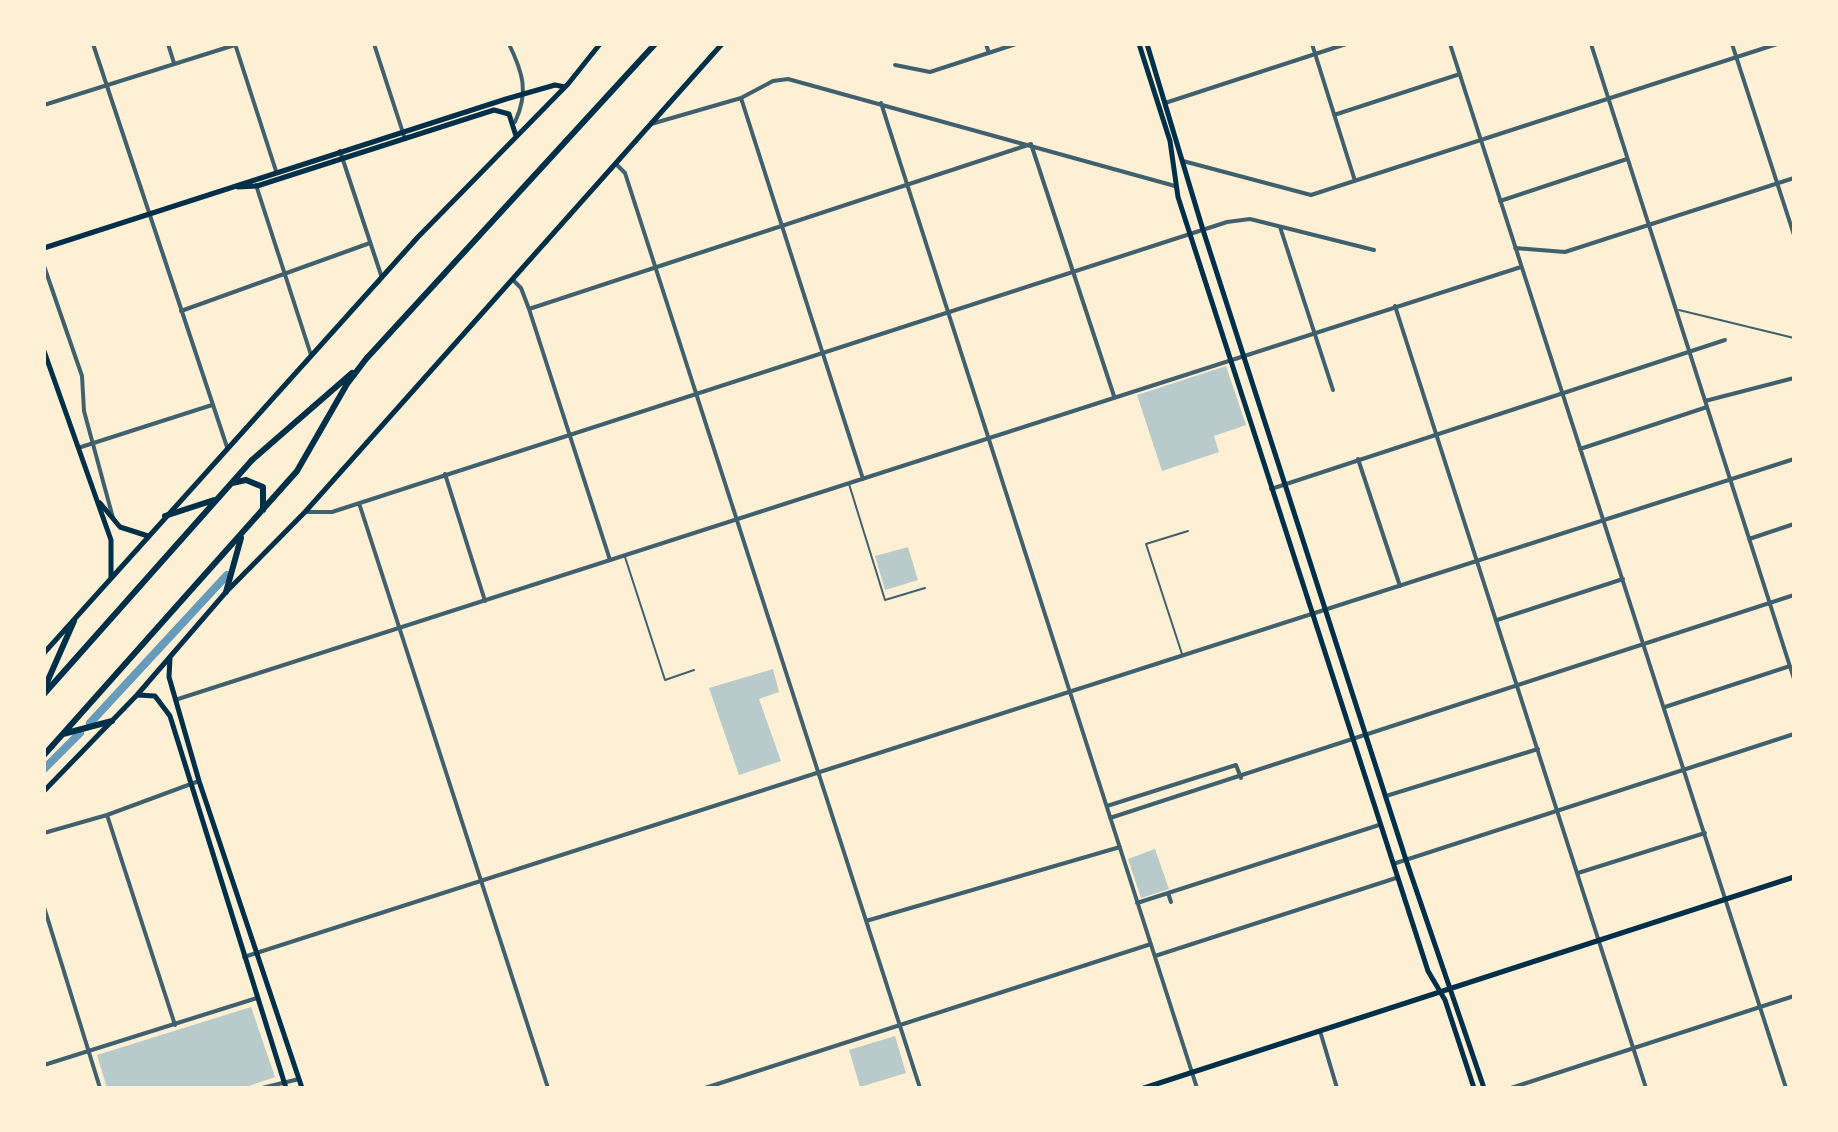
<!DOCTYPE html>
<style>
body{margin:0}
#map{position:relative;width:1838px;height:1132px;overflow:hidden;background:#fdf0d5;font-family:Literata,serif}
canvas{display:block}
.frame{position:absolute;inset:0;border:46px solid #fdf0d5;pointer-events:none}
</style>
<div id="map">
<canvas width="1838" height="1132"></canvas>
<div class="frame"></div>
</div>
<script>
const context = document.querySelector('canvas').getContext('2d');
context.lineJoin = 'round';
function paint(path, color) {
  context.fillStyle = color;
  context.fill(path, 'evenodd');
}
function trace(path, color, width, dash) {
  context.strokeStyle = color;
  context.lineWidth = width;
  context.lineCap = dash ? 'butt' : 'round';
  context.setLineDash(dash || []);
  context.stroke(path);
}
paint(new Path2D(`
 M1226 366 1246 425 1214 436 1219 452 1162 471 1137 395Z
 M908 547 918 580 885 590 875 556Z
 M773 669 779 692 759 699 781 761 739 775 709 688Z
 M1155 849 1169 889 1141 898 1128 859Z
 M251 1007 275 1077 243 1088H107L97 1055Z
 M895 1036 906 1073 860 1087 849 1050Z`), '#b9caca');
trace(new Path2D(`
 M90 723 227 575
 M44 769 80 733`), '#669bbc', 8);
trace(new Path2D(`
 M1679 310 1794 338
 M849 484 885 600 925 588
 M625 557 665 680 694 670
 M1182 654 1146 544 1188 531`), '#3f606c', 2);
trace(new Path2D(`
 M93 44 227 447
 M168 44 174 63
 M235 44 276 171
 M374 44 405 139
 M509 44C523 73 529 92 515 122
 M986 44 989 53
 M1312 44 1355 181
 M1450 44 1786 1088
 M1591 44 1794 679
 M1732 44 1794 235
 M895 65 930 72 1016 44
 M741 98 863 479
 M881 103 1197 1088
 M1165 103 1346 44
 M44 105 238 44
 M1334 115 1460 74
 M651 124 741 98 773 81 788 79 1175 186
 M340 151 382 278
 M1183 161 1311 195 1777 44
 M616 164 625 173 920 1088
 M256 185 311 355
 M1500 201 1627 159
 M1280 227 1333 390
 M1515 248 1565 252 1794 178
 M44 266 82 376 84 411 113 518
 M513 280 521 288 529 309 610 560
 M1395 306 1646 1088
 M529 309 1031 144 1114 396
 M181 311 370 243
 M1705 401 1794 378
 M78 448 212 405
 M1580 449 1707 407
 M1358 459 1400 586
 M445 474 485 601
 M1271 489 1725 340
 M359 503 548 1088
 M305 512H332L1227 222 1250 219 1374 250
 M1749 539 1794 524
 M1497 620 1623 579
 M175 700 1521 267
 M1665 707 1790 666
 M1386 796 1538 749
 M1107 806 1236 765 1241 778
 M107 815 175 1025
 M1110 818 1794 595
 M44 833 107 815 199 781
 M1393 864 1794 734
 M1578 873 1705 833
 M1168 893 1171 902
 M1137 903 1379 825
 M44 907 100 1088
 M866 921 1120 847
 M1155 956 1396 878
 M244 957 1794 459
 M1320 1031 1337 1088
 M44 1065 257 998
 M262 1088 299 1079
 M705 1088 1151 944
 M1511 1088 1794 996`), '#3f606c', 4);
trace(new Path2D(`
 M1139 44 1170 141 1178 197 1428 971 1445 1000 1474 1088
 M1147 44 1203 230 1406 860 1484 1088
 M238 187 257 186 494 110 509 114 516 136
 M44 248 506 99 555 85 565 87
 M44 351 111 540V578
 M100 503 120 527 148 536
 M44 653 418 237 568 84 600 44
 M170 658 169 677 199 781 302 1088
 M138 695 155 696 170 716 286 1088
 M44 791 137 695 226 592 305 512 722 44
 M1144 1088 1794 877`), '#003049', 5);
trace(new Path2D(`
 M232 483 246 480 263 487V510
 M165 516 214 500
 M226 592 241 538
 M44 689 74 621
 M44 694 252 460 352 373
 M63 734 112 721
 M44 755 297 471 347 384 366 359 655 44`), '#003049', 6);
</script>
